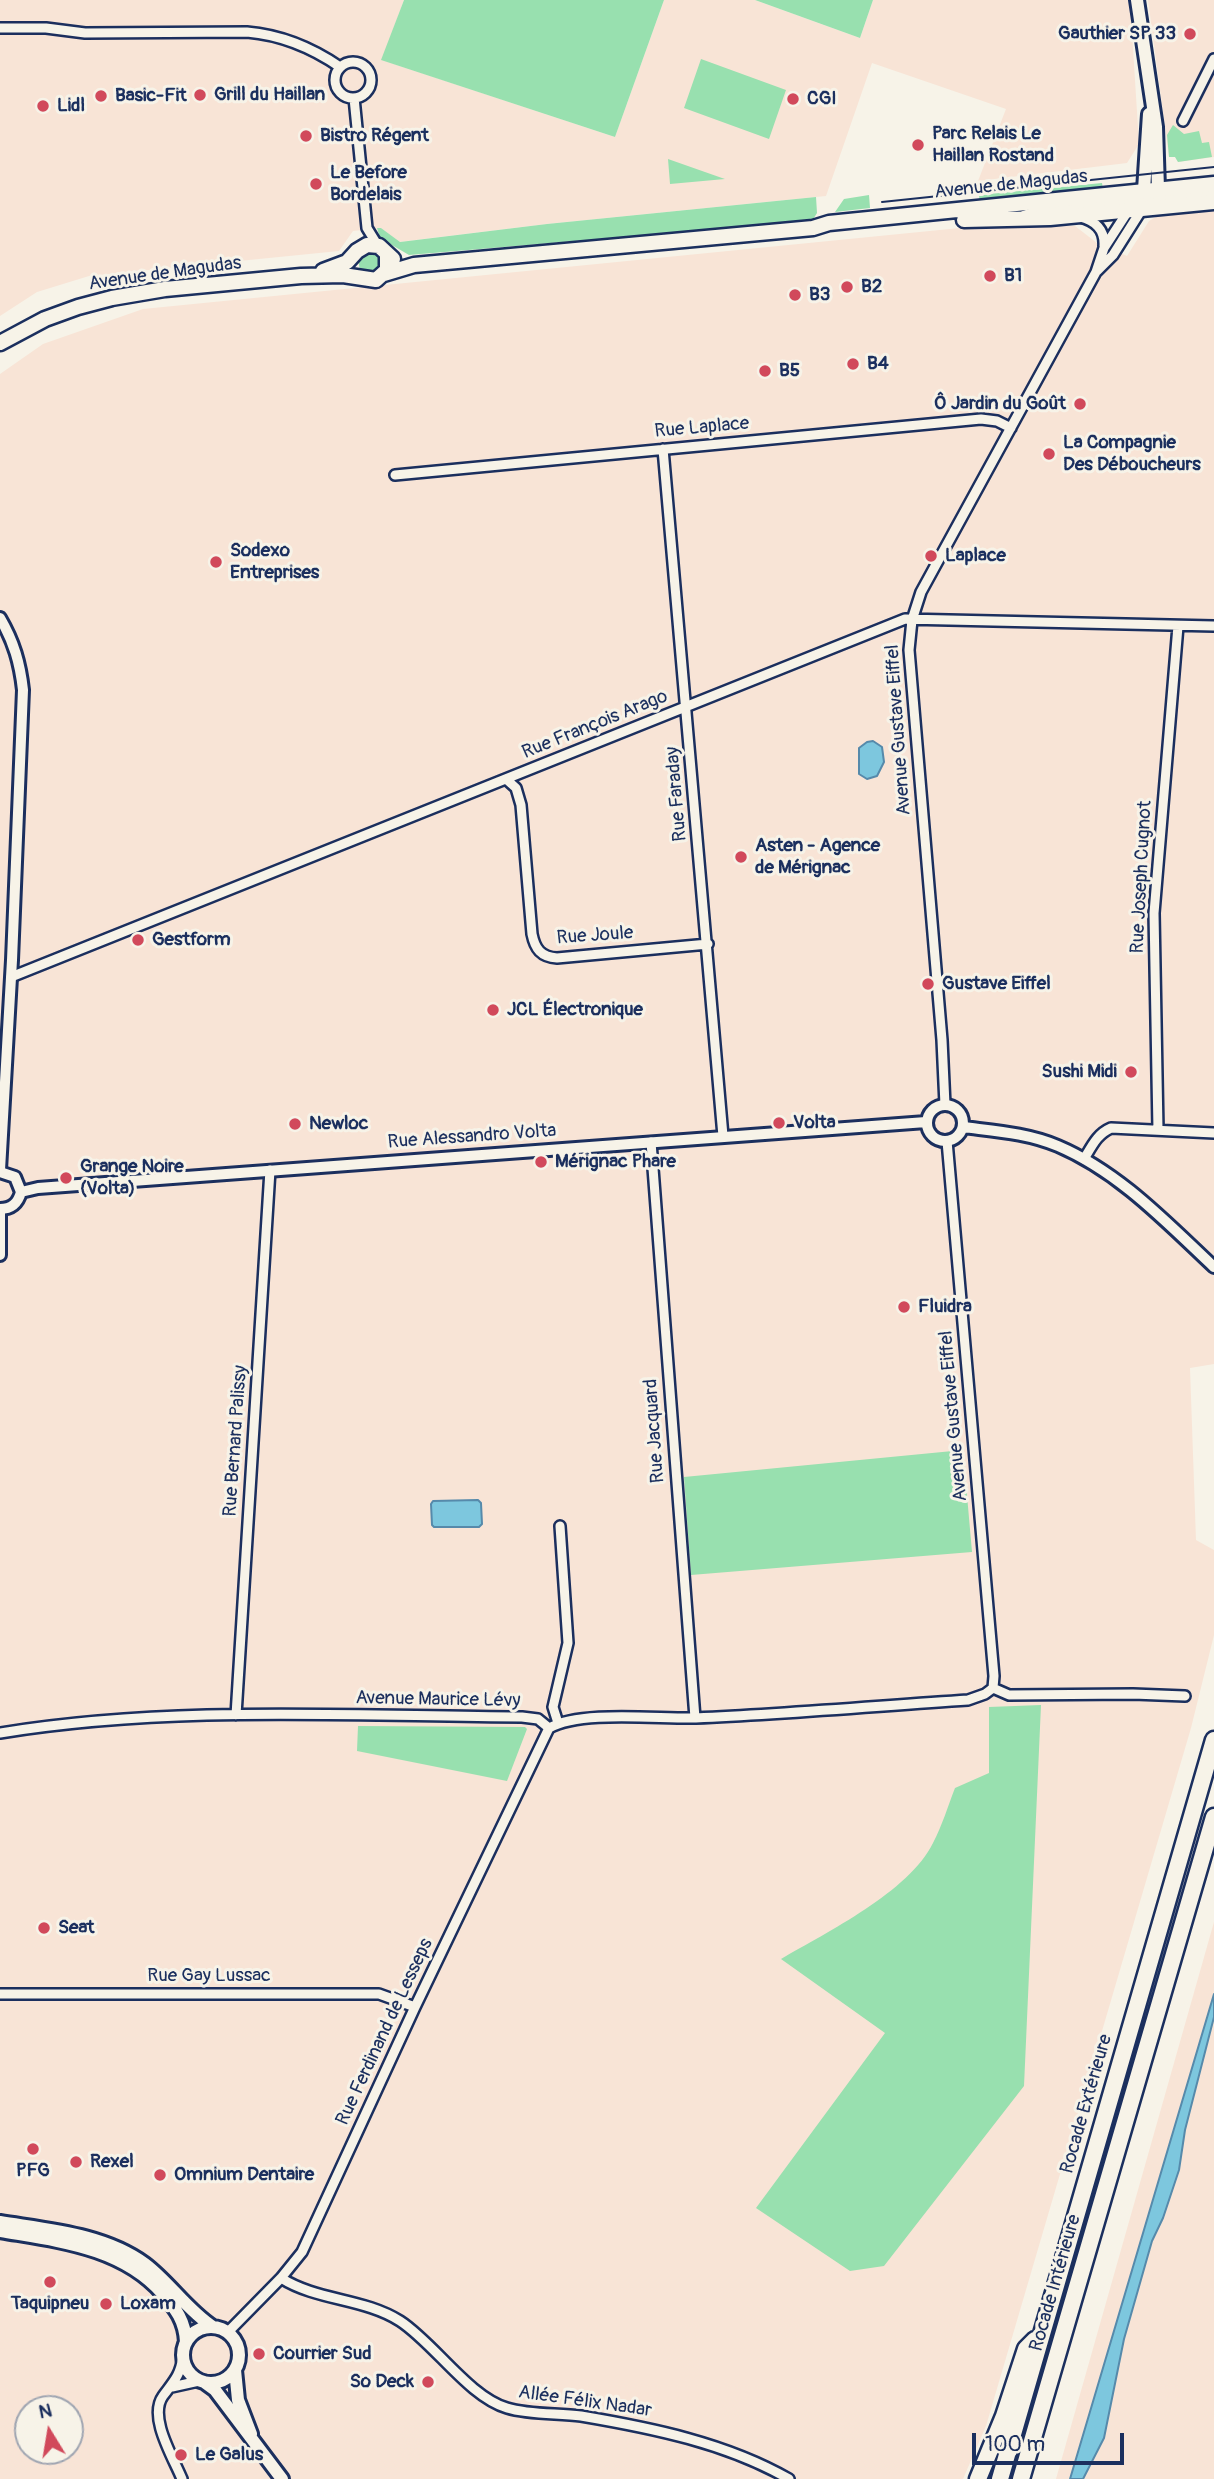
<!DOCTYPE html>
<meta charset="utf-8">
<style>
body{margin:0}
#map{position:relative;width:1214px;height:2479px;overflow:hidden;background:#f7f3e8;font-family:Pangolin,sans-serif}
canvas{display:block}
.north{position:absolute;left:14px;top:2395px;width:70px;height:70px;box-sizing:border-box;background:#f7f3e8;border:2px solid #9fa5b1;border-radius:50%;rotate:349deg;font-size:19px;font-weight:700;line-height:28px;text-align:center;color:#1b2f5e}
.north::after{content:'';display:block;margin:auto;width:24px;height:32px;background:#d1495b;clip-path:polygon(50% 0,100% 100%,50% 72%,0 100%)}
.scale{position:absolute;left:972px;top:2433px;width:152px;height:32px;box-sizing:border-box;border:4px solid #1b2f5e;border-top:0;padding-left:9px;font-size:21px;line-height:24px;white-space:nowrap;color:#1b2f5e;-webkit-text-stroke:5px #f7f3e8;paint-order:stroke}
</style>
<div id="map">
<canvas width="1214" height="2479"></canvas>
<div class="north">N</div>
<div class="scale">100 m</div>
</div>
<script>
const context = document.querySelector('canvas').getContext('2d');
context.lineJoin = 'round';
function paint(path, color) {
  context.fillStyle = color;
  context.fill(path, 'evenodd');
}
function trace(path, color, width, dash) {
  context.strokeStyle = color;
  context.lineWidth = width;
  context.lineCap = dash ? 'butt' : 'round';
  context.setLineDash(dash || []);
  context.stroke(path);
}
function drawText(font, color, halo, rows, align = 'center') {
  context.font = font + ' Pangolin,sans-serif';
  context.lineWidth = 6;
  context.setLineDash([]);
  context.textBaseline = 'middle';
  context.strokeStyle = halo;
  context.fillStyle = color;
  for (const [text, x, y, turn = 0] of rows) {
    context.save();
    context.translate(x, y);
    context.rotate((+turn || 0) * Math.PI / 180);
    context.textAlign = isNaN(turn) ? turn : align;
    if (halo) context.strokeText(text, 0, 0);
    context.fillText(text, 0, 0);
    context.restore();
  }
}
paint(new Path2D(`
 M0 0H404L382 60 615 137 664 0H755L860 38 873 0H1130L1139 144 1127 163 978 181 1006 109 872 63 826 196 547 224 399 242 381 228 353 231 339 251 89 276 37 292 0 316Z
 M1148 0H1214V157L1178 162 1175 157H1169Z
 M1214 210V1364L1190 1368 1196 1540 1214 1550V1635L1191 1728 986 2426 963 2479H0V374L43 344 143 309 980 226H1075L1097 243 1127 256 1149 221 1159 215ZM28 2409H70V2451H28Z
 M1214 1922V2479H1056Z`), '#f8e4d6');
paint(new Path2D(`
 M404 0H664L615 137 381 60Z
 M755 0H873L860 38Z
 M701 59 786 90 769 139 684 108Z
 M1173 125 1184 134 1199 131 1202 143 1209 142 1212 157 1178 162 1175 157H1169L1167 135Z
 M668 159 722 178 725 179 670 184Z
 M1102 183 1103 189 980 206 979 195Z
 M869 195 870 208 835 212 844 199Z
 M816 197 817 213 812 221 409 255 380 238 377 228H381L400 242 547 224Z
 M377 251 384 262 375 275 360 271 358 258 364 252Z
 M963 1450 972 1552 691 1575 684 1477Z
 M1041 1705 1024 2086 884 2266 850 2271 756 2208 885 2033 781 1959C827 1932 909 1892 933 1843 942 1826 948 1806 955 1788L989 1773V1707Z
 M358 1726 525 1727 527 1729 507 1781 357 1751Z`), '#98e0af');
const water = new Path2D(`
 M873 741 882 747 884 762 877 776 867 779 859 774V748L867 742Z
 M478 1500 481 1503 482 1524 479 1527H434L432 1525 431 1504 433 1501Z
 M1214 1994V2017L1185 2130 1179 2170 1163 2218 1152 2241 1124 2339 1104 2438 1083 2479H1070Z`);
paint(water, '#7dc7de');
trace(water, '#568aab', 2);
const minor = new Path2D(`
 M0 28H46L85 33 247 32C282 35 311 47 340 67
 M335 80a18 18 0 1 1 36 0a18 18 0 1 1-36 0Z
 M354 98 367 228 378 246
 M1183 121 1214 59
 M1140 204 1150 200 1214 194
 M1080 217C1095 221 1105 229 1104 246
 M1097 271 1113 255 1142 209
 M663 449 723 1136
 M395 475 981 419 997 421 1011 428
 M506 779 516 788 521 805 532 934C535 949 541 957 557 958L708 944
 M11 977 905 619 1214 626
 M945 1105 942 1040 909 650 912 620 921 592 1096 272 1104 248 1130 208
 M1158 1130 1154 913 1178 626
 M947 1141 994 1676 993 1688
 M651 1142 695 1718
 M1084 1159C1092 1146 1097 1134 1111 1128L1214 1133
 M993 1688 1009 1695 1133 1694 1185 1696
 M236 1715 270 1170
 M558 1723 553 1707 568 1643 560 1526
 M549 1728C581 1710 657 1719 696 1718 787 1714 878 1706 968 1700L985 1694 993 1688
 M0 1733C172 1705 348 1716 522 1717L538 1719 549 1728
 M0 1994H379L415 2007
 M281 2278C317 2301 364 2298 400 2321 434 2343 469 2397 507 2408 530 2415 557 2413 581 2416 652 2428 726 2443 789 2479
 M228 2332 281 2278 302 2252 415 2007 549 1728
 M172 2387 199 2381
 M182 2479C173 2457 148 2417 163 2396 174 2381 180 2376 183 2357`);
const tertiary = new Path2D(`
 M0 618C14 642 20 663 23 690L12 960 0 1170
 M927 1123a18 18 0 1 1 36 0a18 18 0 1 1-36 0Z
 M963 1127C994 1131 1028 1133 1058 1146 1119 1172 1166 1222 1214 1267
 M0 1172 15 1177 21 1192C18 1203 12 1209 0 1209
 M21 1192 38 1188 926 1122
 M0 1255V1209`);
const secondary = new Path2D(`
 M1137 0 1156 127 1158 189
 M1144 190 1149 114
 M1024 217 1048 209 1137 199 1153 192
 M0 2222C49 2230 104 2234 145 2264 170 2283 187 2310 213 2327
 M0 2231C58 2241 122 2247 163 2294 176 2309 185 2321 186 2342
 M183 2355a28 28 0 1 1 56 0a28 28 0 1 1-56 0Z
 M235 2370 238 2400 251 2434
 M204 2382 215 2390 282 2479`);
const primary = new Path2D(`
 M964 220 1050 218 1214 202
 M323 271 347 262 357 251 367 245 379 246 393 259
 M384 274 414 265 813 228 829 223 1214 184
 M0 343 45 319 78 307 112 298 165 289 301 276 343 275 376 280 387 270V254`);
const motorway = new Path2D(`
 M978 2479 1004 2416 1026 2349 1035 2340
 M1000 2479 1214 1740
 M1021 2479 1214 1817`);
trace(minor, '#1b2f5e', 14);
trace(tertiary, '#1b2f5e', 16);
trace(secondary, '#1b2f5e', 18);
trace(primary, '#1b2f5e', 19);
trace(motorway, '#1b2f5e', 21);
trace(minor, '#f7f3e8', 9);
trace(tertiary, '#f7f3e8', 10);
trace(secondary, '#f7f3e8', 12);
trace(primary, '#f7f3e8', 14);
trace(motorway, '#f7f3e8', 16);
trace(new Path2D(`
 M882 202 1214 167`), '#1b2f5e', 2);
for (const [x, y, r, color] of [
 [1190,34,7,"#d1495b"],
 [200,95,7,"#d1495b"],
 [101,96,7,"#d1495b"],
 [793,99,7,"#d1495b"],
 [43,106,7,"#d1495b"],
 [306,136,7,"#d1495b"],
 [918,145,7,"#d1495b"],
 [316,184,7,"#d1495b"],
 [990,276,7,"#d1495b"],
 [847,287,7,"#d1495b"],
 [795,295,7,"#d1495b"],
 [853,364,7,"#d1495b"],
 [765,371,7,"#d1495b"],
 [1080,404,7,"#d1495b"],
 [1049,454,7,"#d1495b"],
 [931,556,7,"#d1495b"],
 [216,562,7,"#d1495b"],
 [741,857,7,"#d1495b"],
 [138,940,7,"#d1495b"],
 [928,984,7,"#d1495b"],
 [493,1010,7,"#d1495b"],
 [1131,1072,7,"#d1495b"],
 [779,1123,7,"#d1495b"],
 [295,1124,7,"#d1495b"],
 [541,1162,7,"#d1495b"],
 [66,1178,7,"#d1495b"],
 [904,1307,7,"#d1495b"],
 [44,1928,7,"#d1495b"],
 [33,2149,7,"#d1495b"],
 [76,2162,7,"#d1495b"],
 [160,2175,7,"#d1495b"],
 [50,2282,7,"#d1495b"],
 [106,2304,7,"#d1495b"],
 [259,2354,7,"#d1495b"],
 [428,2382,7,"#d1495b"],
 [181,2455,7,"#d1495b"]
]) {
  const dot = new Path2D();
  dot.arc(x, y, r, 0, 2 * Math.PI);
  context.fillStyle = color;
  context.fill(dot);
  trace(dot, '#f7f3e8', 2.5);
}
drawText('bold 19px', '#1b2f5e', '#f7f3e8', [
 ["Gauthier SP 33",1176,34,"right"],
 ["Grill du Haillan",214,95],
 ["Basic-Fit",115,96],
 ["CGI",807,99],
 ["Lidl",57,106],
 ["Parc Relais Le",932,134],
 ["Haillan Rostand",932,156],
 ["Bistro Régent",320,136],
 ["Le Before",330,173],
 ["Bordelais",330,195],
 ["B1",1004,276],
 ["B2",861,287],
 ["B3",809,295],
 ["B4",867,364],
 ["B5",779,371],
 ["Ô Jardin du Goût",1066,404,"right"],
 ["La Compagnie",1063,443],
 ["Des Déboucheurs",1063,465],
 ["Sodexo",230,551],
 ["Entreprises",230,573],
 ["Laplace",945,556],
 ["Asten - Agence",755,846],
 ["de Mérignac",755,868],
 ["Gestform",152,940],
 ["Gustave Eiffel",942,984],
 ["JCL Électronique",507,1010],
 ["Sushi Midi",1117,1072,"right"],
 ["Volta",793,1123],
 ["Newloc",309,1124],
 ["Mérignac Phare",555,1162],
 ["Grange Noire",80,1167],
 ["(Volta)",80,1189],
 ["Fluidra",918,1307],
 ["Seat",58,1928],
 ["Rexel",90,2162],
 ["PFG",33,2171,"center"],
 ["Omnium Dentaire",174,2175],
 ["Taquipneu",50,2304,"center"],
 ["Loxam",120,2304],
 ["Courrier Sud",273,2354],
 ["So Deck",414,2382,"right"],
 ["Le Galus",195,2455]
], 'left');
drawText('19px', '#1b2f5e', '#f7f3e8', [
 ["Avenue de Magudas",1011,185,-6],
 ["Avenue de Magudas",165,274,-8],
 ["Rue Laplace",702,428,-5],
 ["Rue François Arago",595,725,-22],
 ["Avenue Gustave Eiffel",899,730,-94],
 ["Rue Faraday",677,794,-95],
 ["Rue Joseph Cugnot",1142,877,-87],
 ["Rue Joule",595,936,-4],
 ["Rue Alessandro Volta",472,1137,-4],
 ["Avenue Gustave Eiffel",954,1416,-95],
 ["Rue Jacquard",655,1431,-94],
 ["Rue Bernard Palissy",236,1441,-86],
 ["Avenue Maurice Lévy",438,1700,1],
 ["Rue Gay Lussac",209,1976],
 ["Rue Ferdinand de Lesseps",385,2032,-65],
 ["Rocade Extérieure",1087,2104,-74],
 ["Rocade Intérieure",1056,2283,-74],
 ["Allée Félix Nadar",585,2402,8]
]);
</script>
